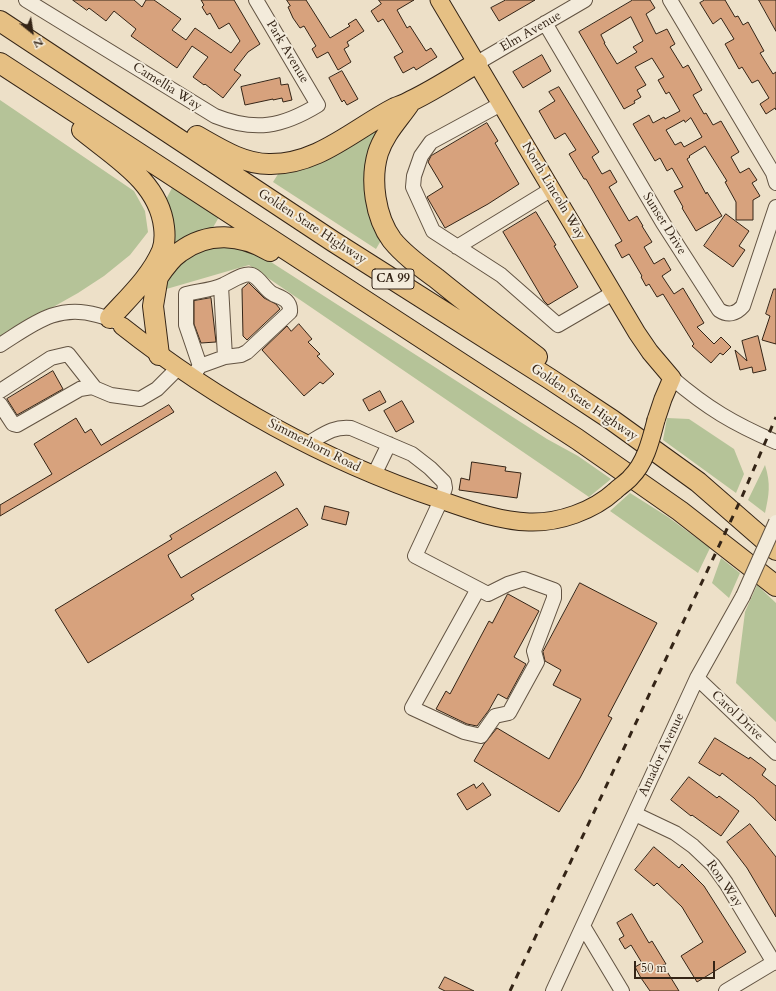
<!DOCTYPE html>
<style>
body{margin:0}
#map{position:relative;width:776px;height:991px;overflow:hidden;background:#ede0c8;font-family:Cardo,serif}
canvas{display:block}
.north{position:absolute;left:12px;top:12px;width:40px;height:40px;-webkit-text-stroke:3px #f3ebdb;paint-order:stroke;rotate:150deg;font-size:11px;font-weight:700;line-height:16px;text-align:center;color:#342416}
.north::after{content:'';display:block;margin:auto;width:14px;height:18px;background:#342416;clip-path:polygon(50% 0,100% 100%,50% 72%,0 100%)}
.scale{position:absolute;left:634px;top:961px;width:81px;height:18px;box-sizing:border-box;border:2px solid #342416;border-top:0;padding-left:5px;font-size:12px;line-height:14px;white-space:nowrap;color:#342416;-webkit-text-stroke:3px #f3ebdb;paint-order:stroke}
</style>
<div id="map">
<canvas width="776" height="991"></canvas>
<div class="north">N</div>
<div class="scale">50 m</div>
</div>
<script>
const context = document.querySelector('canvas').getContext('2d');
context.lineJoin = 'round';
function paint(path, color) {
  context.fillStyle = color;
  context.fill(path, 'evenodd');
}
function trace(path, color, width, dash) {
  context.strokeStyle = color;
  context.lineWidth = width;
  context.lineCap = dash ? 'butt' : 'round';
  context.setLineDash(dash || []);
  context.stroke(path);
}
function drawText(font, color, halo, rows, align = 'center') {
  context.font = font + ' Cardo,serif';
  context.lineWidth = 4;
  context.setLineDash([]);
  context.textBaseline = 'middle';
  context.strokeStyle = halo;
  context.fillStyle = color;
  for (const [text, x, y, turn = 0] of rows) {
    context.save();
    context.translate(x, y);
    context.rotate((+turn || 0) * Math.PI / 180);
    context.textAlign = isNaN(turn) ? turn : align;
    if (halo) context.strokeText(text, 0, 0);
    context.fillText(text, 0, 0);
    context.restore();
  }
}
paint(new Path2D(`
 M0 100 134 191 145 211 148 232 130 255 104 276 78 293 0 337Z
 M392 117 374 144 383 237 376 249 273 182 280 171Z
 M172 188 219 217 211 231 171 251 164 203Z
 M222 245 240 247 260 255 547 439 578 456 611 479 589 497 249 265 163 290C165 285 166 277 170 272 180 257 206 250 222 245Z
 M667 418 689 419 734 449 744 474 736 493 663 440Z
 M765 465C771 484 769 495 765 513L748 500Z
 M630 493 668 517 710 548 698 573 610 511Z
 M721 558 740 573 729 598 712 583Z
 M757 585 776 603V722L736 683 745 612Z`), '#b5c398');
const building = new Path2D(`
 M73 0H134L142 7 146 0H154L181 19 172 30 186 40 195 28 231 53 240 41 229 23 219 29 210 13 207 15 202 7 204 5 201 0H234L260 44 248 52 234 70 241 75 223 98 205 84 204 85 193 77 208 57 192 46 177 68 131 36 136 29 114 11 106 21 89 8 87 10Z
 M287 0H306L330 38 350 26 348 24 356 19 364 31 347 42 349 46 344 49 351 62 338 70 328 52 317 58 312 49 316 46 304 26 300 28 293 18 288 7 290 6Z
 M379 0H414L397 10 407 28 410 26 426 51 431 48 437 57 416 70 414 67 403 73 394 57 403 52 383 19 378 22 371 11 381 4Z
 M506 0H535L499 21 491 8Z
 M633 0H650L655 8 646 14 656 34 667 29 675 44 670 47 683 68 688 65 702 90 693 95 704 114 706 113 713 125 721 121 739 152 731 157 740 173 749 168 757 180 752 183 760 196 753 200V220H736V202L725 182 727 181 705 146 689 156 690 157 687 159 706 194 707 192 722 216 696 231 682 208 683 207 674 191 683 187 672 168 667 171 660 158 655 161 633 124 649 115 653 123 664 117 665 119 680 111 669 92 666 94 658 80 664 77 652 58 635 67 646 85 637 90 641 97 634 101 635 103 624 109 579 32ZM631 17 643 41 633 47 637 52 617 64 604 43H605L601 35ZM691 118 702 137 684 147 681 142 675 145 666 130 684 120 685 122Z
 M705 0H725L735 17 738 16 743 25 748 22 764 51 760 53 773 74 776 72V110L775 108 766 114 760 104 769 98 758 80 752 83 742 67 739 69 725 44 734 39 721 18 713 24 700 3Z
 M759 0H776V31Z
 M542 55 551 71 523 88 513 72Z
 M342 71 358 99 347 105 344 100 342 102 329 78Z
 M280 78 281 85 288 84 292 100 283 102 282 98 273 100V99L245 105 241 87Z
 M559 87 599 152 592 157 602 174 610 170 617 182 609 187 629 221 637 216 643 226H642L652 242 644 247 654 264 664 258 671 270 662 276 674 294 683 288 704 323 697 327 714 344 721 337 731 347 723 355 720 353 711 363 692 346 694 344 663 294 657 297 649 284 646 286 641 277 642 276 629 254 622 258 615 245 622 241 586 179H584L569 154 576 150 565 133 555 139 539 111 555 101 549 92Z
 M487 123 498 141 495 143 519 184 488 204 445 228 427 197 443 187 428 162 431 156Z
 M536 212 556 245 554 246 578 287 548 305 544 301 503 232Z
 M726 214 749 231 739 246 745 250 733 267 704 246Z
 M249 283 264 298 276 304 280 309 247 340 243 336 242 289Z
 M774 289H776V344L762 340 770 316 766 314Z
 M211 298 216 342 201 343 194 324V301Z
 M299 324 312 339 308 342 320 354 317 356 334 374 323 384 320 382 304 396 262 350 287 326 291 331Z
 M758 336 766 370 753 373 752 367 740 370 735 350 747 361 742 341Z
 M53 371 63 389 17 415 7 399Z
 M380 391 386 402 369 411 363 400Z
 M402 401 414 422 396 432 384 411Z
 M169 405 174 412 0 516V505L52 474 34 444 76 418 85 433 91 429 101 445Z
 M472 462 506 467 505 471 521 473 517 498 459 490 461 478 469 480Z
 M276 472 284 485 168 555 169 558 181 578 297 508 308 525 191 595 194 599 88 663 55 610 172 539 170 536Z
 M325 506 349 512 346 525 322 519Z
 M580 583 657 623 608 716 612 718 580 778 559 812 474 761 484 744 497 728 549 759 581 699 553 685 561 670 545 661 543 652Z
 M508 594 539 611 514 657 526 664 507 699 498 694 489 710 477 726 467 724 436 709 446 691 450 694 489 621 492 623Z
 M715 738 749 759 750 757 766 769 762 775 776 786V821L754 798 722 773 720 776 699 763Z
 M689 777 717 798 719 796 739 811 721 836 692 815 691 816 671 800Z
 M483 783 491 795 467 810 457 794 474 784 476 788Z
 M750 824 776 857V917L747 868 727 842Z
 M654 847 679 868 682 864 704 886 746 952 697 982 681 956 703 942 682 907 657 883 654 886 635 870Z
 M632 914 649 943 652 941 666 964 663 965 679 991H650L641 978 635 967 642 963 631 945 625 949 619 939 624 936 617 923Z
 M445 977 474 991H445L439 988Z`);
paint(building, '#d7a27d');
trace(building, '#342416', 1);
const minor = new Path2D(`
 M26 0 215 116C255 132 282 127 318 105L256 0
 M670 0 773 173 776 183
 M545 23 663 223 719 310C728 316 736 314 743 306L776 207
 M477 63 585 0
 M501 104 431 142 421 156 414 176 413 187 433 231 501 275 558 325 613 293
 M457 247 552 189
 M221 286 225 357
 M0 345C32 325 57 303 97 315 104 317 110 318 117 322
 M192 377 200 366 225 357 241 355 247 352 290 312C291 300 282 298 273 294 264 289 261 279 252 275 243 272 231 282 223 285 212 290 198 291 186 294V325L200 366
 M672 378C707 408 734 424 776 442
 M0 391 51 358 68 354 94 387
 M0 404 13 424 17 425 80 389 92 387 111 395 140 399 157 389 178 368
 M307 444C323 435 333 426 351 428L412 454 430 468 444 482 445 488 441 500 415 556 488 594 508 584 524 579 554 590V598L534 651 537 662 509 713 495 716 481 736 464 732 412 708 478 589
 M374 475 389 444
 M697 678 776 753
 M635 814 675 833 693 846 713 865 726 883 774 963
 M583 926 622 991
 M553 991 697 678 743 596
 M726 991 776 961`);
const major = new Path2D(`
 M439 0 637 333 650 352 672 378 663 399 656 420
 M122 326C217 401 323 460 438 499 467 509 498 521 529 522 559 523 593 511 615 491`);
const highway = new Path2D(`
 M0 21 334 242 550 379 612 420 698 482 776 550
 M0 63 577 439 680 511 776 586
 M409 104C398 120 384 134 378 153 370 180 375 217 392 240 404 255 421 267 436 278 469 305 503 331 537 357
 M82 130C115 157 159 182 164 227 165 235 165 243 162 251 151 277 128 298 110 318
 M197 136C220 149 243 164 269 164 318 165 354 129 395 108 400 106 406 104 411 101 434 90 455 76 477 63
 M158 276 153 306 159 355
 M158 277C164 268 171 258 180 252 208 231 241 234 270 251`);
trace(minor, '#625342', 16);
trace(major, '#342416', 19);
trace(highway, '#342416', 22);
trace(minor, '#f3ebdb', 14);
trace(major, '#e6c084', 17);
trace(highway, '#e6c084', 20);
trace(new Path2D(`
 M510 991 741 499 776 417`), '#342416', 3, [7, 7]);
const minorBridge = new Path2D(`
 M743 596 776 522`);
const majorBridge = new Path2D(`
 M615 491C620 486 627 482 631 477 646 462 651 439 656 420`);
trace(minorBridge, '#625342', 16, []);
trace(majorBridge, '#342416', 19, []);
trace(minorBridge, '#f3ebdb', 14);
trace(majorBridge, '#e6c084', 17);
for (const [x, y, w] of [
 [393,279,42]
]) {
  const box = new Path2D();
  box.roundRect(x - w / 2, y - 10, w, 20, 3);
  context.fillStyle = '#f3ebdb';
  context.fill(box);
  trace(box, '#342416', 1);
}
drawText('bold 12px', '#342416', null, [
 ["CA 99",393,279]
]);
drawText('13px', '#342416', '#f3ebdb', [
 ["Elm Avenue",531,32,-30],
 ["Park Avenue",287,52,59],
 ["Camellia Way",167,87,32],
 ["North Lincoln Way",553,191,59],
 ["Sunset Drive",664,224,58],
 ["Golden State Highway",312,227,33],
 ["Golden State Highway",584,403,34],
 ["Simmerhorn Road",314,446,27],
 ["Carol Drive",737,716,43],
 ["Amador Avenue",662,755,-65],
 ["Ron Way",724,884,55]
]);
</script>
